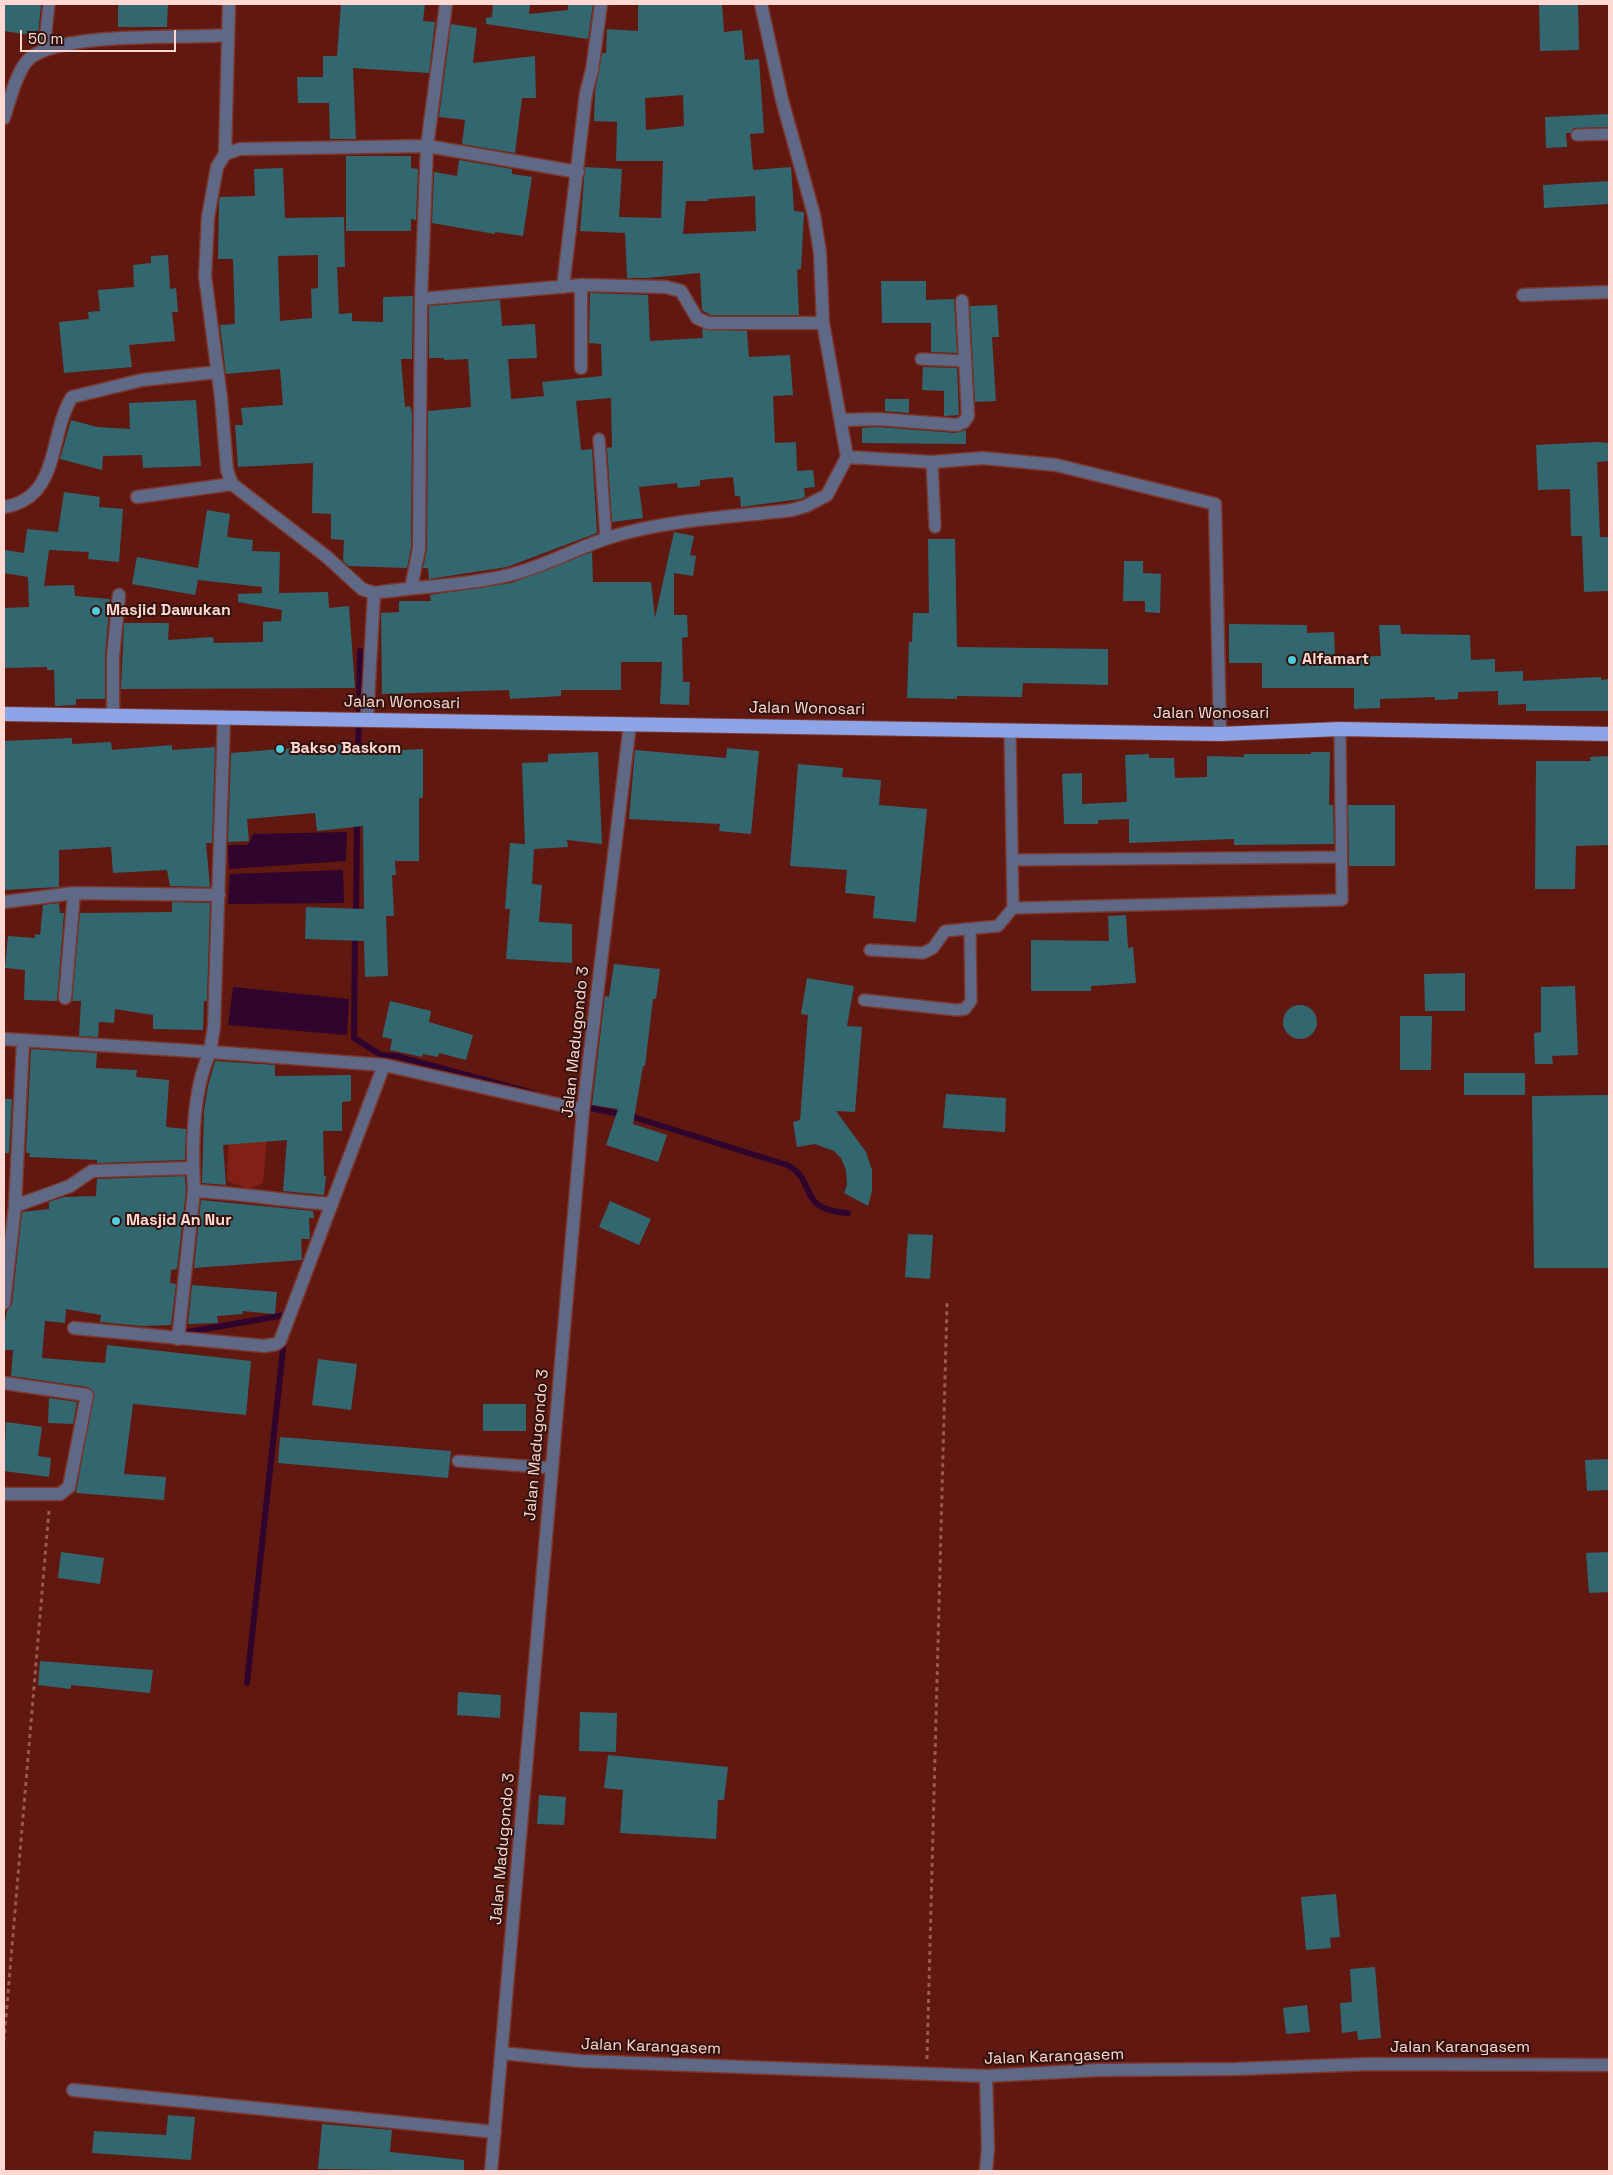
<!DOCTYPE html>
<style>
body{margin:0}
#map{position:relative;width:1613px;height:2175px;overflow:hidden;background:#611810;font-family:"Space Grotesk",sans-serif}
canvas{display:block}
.frame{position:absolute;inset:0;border:5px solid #fed8d2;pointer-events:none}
.scale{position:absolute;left:20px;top:30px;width:156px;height:22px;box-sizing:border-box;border:2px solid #fed8d2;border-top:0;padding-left:6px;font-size:15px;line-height:18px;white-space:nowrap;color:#fed8d2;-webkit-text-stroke:4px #32120d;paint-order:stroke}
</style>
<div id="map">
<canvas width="1613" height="2175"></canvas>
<div class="frame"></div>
<div class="scale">50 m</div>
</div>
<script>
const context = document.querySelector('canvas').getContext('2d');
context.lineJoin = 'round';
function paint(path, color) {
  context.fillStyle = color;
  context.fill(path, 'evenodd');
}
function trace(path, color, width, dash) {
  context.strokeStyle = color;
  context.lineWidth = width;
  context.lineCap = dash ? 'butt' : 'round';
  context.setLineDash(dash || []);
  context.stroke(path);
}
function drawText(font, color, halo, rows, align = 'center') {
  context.font = font + ' "Space Grotesk",sans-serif';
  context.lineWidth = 4;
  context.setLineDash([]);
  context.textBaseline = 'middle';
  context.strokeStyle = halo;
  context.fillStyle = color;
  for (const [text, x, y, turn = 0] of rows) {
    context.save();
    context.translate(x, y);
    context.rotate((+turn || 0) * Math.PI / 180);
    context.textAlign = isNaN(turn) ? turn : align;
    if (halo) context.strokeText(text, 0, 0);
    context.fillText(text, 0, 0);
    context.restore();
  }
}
paint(new Path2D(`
 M230 1110 269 1115 263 1183 249 1189 227 1181Z`), '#802016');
paint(new Path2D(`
 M347 832 346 861 229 869 228 845H248L253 834Z
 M343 870 344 903 228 904 230 874Z
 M233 987 349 999 347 1035 228 1025Z`), '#2f052d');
trace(new Path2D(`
 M358 760 360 651
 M356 917 357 820
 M355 932 354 1038 381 1055 396 1056 533 1093
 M585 1107 630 1116 787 1165C818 1180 795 1210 848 1213
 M182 1333 285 1315 287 1309
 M247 1683 284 1340`), '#2f052d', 6);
paint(new Path2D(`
 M4 4H41L38 36 4 31Z
 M118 4H168L167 27H118Z
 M341 4H425L423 21 435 22 429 73 353 68 356 139H330L329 103H298L297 77H323V56H337Z
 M493 4H530L529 14 568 10V4H593L588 39 486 24V18L492 17Z
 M638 4H722L724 32 742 30 745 60 759 59 764 133 750 134 753 170 791 167 794 211 804 212 801 269 797 270 799 315H710L702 310 700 273 648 278H627L625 233 580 231 585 167 622 169 619 217 661 218 663 161H616L617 122 594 121 595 92 602 53H606L607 29 638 31ZM683 95 684 126 646 130 645 98ZM755 196 756 231 683 234 686 201H708V199Z
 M1539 4H1578L1579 50 1540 51Z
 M451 24 477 28 473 63 535 56 536 98H522L515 153 462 144 465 120 439 117Z
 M1609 114V127L1574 128 1570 133H1566L1567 147 1546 148 1545 117Z
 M346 156H411V168L418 169 416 220 411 219V231H346Z
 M459 160 512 169V174L532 177 523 236 495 232V234L432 223 434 172 457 176Z
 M283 168 285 218 344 217 345 267H337L339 314 352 313V321L383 322V297L413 296 412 359H401L405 407 410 406 412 413 411 548 407 568 349 566 343 561 344 540 331 539V514L312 513 313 463 238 467 235 425H243L241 408 283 405 280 369 226 374 220 325 235 324 233 259H218L219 202 220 197 255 196 254 169ZM318 255V288L311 289 312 318 280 321 278 256Z
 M1609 181V204L1544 208 1543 185Z
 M168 255 170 289 176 288 178 312H172L175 341 129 345 132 367 64 373 59 322 89 319 88 312 100 311 98 290 134 287 133 265 151 263V256Z
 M881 281H926V300L954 299 957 353 931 352V323H882Z
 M590 293 648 295 650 341 703 338 702 329 747 331 749 357 790 355 793 395 773 396 775 443 796 442 797 471 813 470 815 487 804 488 805 497 800 499 741 507 740 496H735L733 477 700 480V486L678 488 677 483 639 487 643 518 612 522 607 448 612 447 611 398 576 401 581 450 592 449 597 533 507 567 429 579 428 568H423L427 549 428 411 471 407 468 359 444 360V358H429V306L500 300 502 326 535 324 537 358 508 359 511 399 544 396 542 382 602 376 601 344 589 343Z
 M997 305 999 337H992L996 401 975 402 970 306Z
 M923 367 957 368 959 415 944 416V391L922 390Z
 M885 399H909V413L885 411Z
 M196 400 201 466 143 468 142 455 103 456 102 470 60 459 71 420 97 427 130 429 129 403Z
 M878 427 956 433 966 430V444L862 443V428Z
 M1596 442 1609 443V461L1597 462 1600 537H1609V591L1584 592 1582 536H1571L1570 489 1538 490 1536 445Z
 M64 492 100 497 99 507 123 509 119 562 88 559 89 552 49 550 44 586 74 585 75 596 110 599 105 656V699H76V705L55 706 54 670H47V667L4 668V608L29 607 28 577 4 573V560L5 550 24 553 27 529 58 532Z
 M207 510 230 514 227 537 253 540 252 551 280 552 279 593 328 592 329 608 349 606 355 688 121 689 124 623H169L168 640 213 637 214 643 263 642V622L281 621 282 610 238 602V594L262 593V587L198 580 195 595 132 584 137 557 198 568Z
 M674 532 694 536 690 555 696 556 693 576 674 573V615H687L688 637 682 638 683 682H690L689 705 660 704 662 662H621V690H561V696L510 699 509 690 382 694 381 613 399 612V601H431L430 595 511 583 592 552 593 582H651L655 618Z
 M928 539H955L957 647 1108 649V685L1023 683 1022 697 957 696V699L907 698 909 642H912L913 613H929Z
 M1124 561H1143V573L1161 574 1160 613 1145 612V601H1123Z
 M1229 624 1307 625V633L1334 632 1335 657 1381 656 1379 625H1400L1401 634 1470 635 1471 660 1495 659V672L1523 671V681L1601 677V680L1609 679V711H1526V704L1498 705V691L1458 692V699L1435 700V697L1380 699V708L1354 709V688H1262V663H1229Z
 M72 738V744L111 742 112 750 172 745V750L215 747 212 843H206L210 887 170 886 167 870 113 873 111 847 59 850V887L4 890V741Z
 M345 744 346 753 423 749V798H419V861H395L396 875H392L394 916H386L388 976 365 977 364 941 305 939 306 907 364 909 363 826 317 831 315 813 247 819 249 841 228 842 231 753Z
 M727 748 759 751 751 834 719 831 720 824 629 819 635 750 726 758Z
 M598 752 602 844 567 840 568 847 534 849 532 884 542 885 539 922 572 924V963L506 959 510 909H505L510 843 525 844 522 763 548 762V754Z
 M1311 752H1330L1329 805H1333L1334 844 1234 845V839L1129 843V819L1098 820V824H1064L1062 774 1082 773V804L1127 802 1125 755 1149 754V758H1174L1175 778 1207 777V756L1244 757V754H1311Z
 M1609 756V845L1576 846 1575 889H1535L1536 761H1591L1590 757Z
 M798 764 843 768 842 777 881 780 879 805 927 809 916 922 873 918 875 896 845 893 847 870 790 866Z
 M1348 805H1395V866H1349Z
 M172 902 210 903 207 1001H204L203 1030 153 1029V1015L115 1009 114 1023 99 1022 98 1037 79 1036 81 1001H72L80 913 172 912Z
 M59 903 60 913H64L57 1001 24 1000 25 970 5 968 8 936 35 938V934L40 935 43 905Z
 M1126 915 1128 948 1133 947 1136 983 1091 986V991H1031V940L1109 941 1108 916Z
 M614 964 660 969 656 999H653L645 1066H643L633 1124 667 1135 658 1162 606 1145 618 1109 592 1105 605 996 609 997Z
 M1465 973V1011H1425L1424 974Z
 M807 978 854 986 847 1026 862 1027 855 1112 836 1111 866 1152 872 1170V1191L868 1206 844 1193 847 1185 846 1170 841 1158 834 1151 815 1144 797 1147 793 1122 800 1120 808 1015 801 1014Z
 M1575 986 1578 1055 1552 1056 1553 1064H1535L1534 1033 1541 1032V987Z
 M390 1001 431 1011 429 1022 473 1035 466 1060 439 1053 438 1057 423 1054 422 1057 390 1050 392 1039 382 1037Z
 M1283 1022a17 17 0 1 1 34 0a17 17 0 1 1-34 0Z
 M1400 1016H1432L1431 1070H1400Z
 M31 1049 97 1053 96 1068 137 1070 136 1077 169 1080 166 1127 186 1129 185 1160 97 1163V1160L29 1157 30 1153H26Z
 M215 1061 275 1065V1076L351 1075V1101L342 1102V1131H323L324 1176H326L324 1195 283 1191 287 1140 223 1145 226 1185 202 1183 204 1111 208 1086Z
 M1464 1073H1525V1095H1464Z
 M946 1094 1006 1098 1005 1132 943 1128Z
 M1609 1095V1268H1534L1532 1096Z
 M4 1099H12L9 1153H4Z
 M185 1176 186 1191 177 1269 171 1270 170 1283 176 1284 171 1325 142 1326 100 1322 101 1315 66 1309 65 1323 45 1321 42 1358 105 1363 107 1345 251 1361 246 1415 133 1404 124 1474 166 1477 164 1500 76 1493 94 1392 88 1387 11 1376 13 1350H4V1327L7 1311 12 1304 22 1212 49 1209V1202L64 1197 96 1196 97 1179Z
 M201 1200 313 1211 314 1218H309L310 1239H301L302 1260 194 1268Z
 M610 1201 651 1219 639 1245 599 1227Z
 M908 1234 933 1235 930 1279 905 1277Z
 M192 1285 277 1292 275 1314 242 1311 243 1314 217 1316 218 1323 188 1324Z
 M318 1359 357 1364 351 1410 312 1405Z
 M49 1398 77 1402 73 1424 48 1423Z
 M483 1404H526V1431H483Z
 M6 1422 42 1427 38 1456 51 1458 49 1477 4 1471Z
 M280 1437 451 1451 448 1478 278 1463Z
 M1609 1459V1490L1587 1491 1585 1460Z
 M61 1552 104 1558 100 1584 58 1578Z
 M1609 1552V1592L1589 1593 1586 1553Z
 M40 1661 153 1670 150 1693 71 1685V1689L38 1685Z
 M458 1692 501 1695 500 1718 457 1715Z
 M580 1712 617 1713 616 1752 579 1751Z
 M608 1755 728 1767 724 1800H718L716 1839 620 1833 623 1790 604 1788Z
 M539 1795 566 1797 564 1825 537 1824Z
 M1336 1894 1340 1937 1330 1938 1331 1948 1306 1950 1301 1897Z
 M1375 1967 1381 2038 1358 2040 1357 2031 1342 2033 1340 2003 1352 2002 1350 1969Z
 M1307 2005 1310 2032 1286 2034 1283 2008Z
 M168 2115 195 2117 191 2160 92 2153 94 2131 166 2135Z
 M322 2124 392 2130 390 2152 464 2160V2171L318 2169Z`), '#326770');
const service = new Path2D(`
 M44 50 49 4
 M1577 135 1609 134
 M921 359 966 361
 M599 439 606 539
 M932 462 935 527
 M1012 860 1341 857
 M1013 908 1342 900 1340 729
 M870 950 923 953 933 948 945 931 998 926 1013 908 1010 730
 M864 1000 957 1010 965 1009 971 1001 970 929
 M458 1461 552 1468`);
const minor = new Path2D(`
 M761 4 782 100 814 215 820 253 823 323
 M4 118C9 102 17 70 29 59 61 31 183 39 227 35
 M225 154 229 4
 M563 287 586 93 592 70 601 4
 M1523 295 1609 292
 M421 299 581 285 666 287 681 291 697 318 708 323H823L847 457 827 495 806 506 792 510C734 517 660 520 605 539 573 550 542 567 509 575 464 586 419 586 374 593L362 589 327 557 232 484 227 470 221 398 205 276 208 217 217 167 225 154 240 149 427 146 578 172
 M581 368V285
 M842 420 878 419 957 425 964 422 968 416 962 301
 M847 457 932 462 983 458 1056 465 1215 504 1220 734
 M137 497 232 484
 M4 507C61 498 48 435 72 397L142 380 218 372
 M411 588 419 549 421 299 427 146 446 4
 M113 715V657L119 595
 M224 717 214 1026 210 1052 384 1065 583 1110
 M367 720 374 593
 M4 902 74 893 219 895
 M65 998 74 893
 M4 1039 210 1052C192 1092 192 1147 194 1191L178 1339
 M194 1191C240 1193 285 1201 332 1204
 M15 1206 70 1186 92 1171 193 1168
 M4 1303 15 1206 23 1041
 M74 1328 264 1346 276 1344 280 1341 384 1065
 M4 1383 87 1395 69 1487 60 1494H4
 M501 2053 581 2061 986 2076 1099 2070 1236 2069 1370 2064 1609 2065
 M73 2090 495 2132
 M491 2171 583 1110 630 724
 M986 2171 988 2148 986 2076`);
const trunk = new Path2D(`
 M4 714 1220 734 1340 729 1609 734`);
trace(service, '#7a372f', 14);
trace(minor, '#7a372f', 15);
trace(trunk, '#7a372f', 16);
trace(new Path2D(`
 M4 2041 49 1510
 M927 2059 947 1303`), '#985b54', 3, [4, 4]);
trace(service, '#5f6986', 11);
trace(minor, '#5f6986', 12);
trace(trunk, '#8ea4e6', 14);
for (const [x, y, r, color] of [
 [96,611,5,"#54cadd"],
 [1292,660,5,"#54cadd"],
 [280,749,5,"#54cadd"],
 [116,1221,5,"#54cadd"]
]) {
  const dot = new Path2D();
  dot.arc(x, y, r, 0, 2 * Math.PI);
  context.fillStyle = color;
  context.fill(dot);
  trace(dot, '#32120d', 2);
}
drawText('bold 16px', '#fed8d2', '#32120d', [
 ["Masjid Dawukan",106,611],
 ["Alfamart",1302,660],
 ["Bakso Baskom",290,749],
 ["Masjid An Nur",126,1221]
], 'left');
drawText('16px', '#fed8d2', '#32120d', [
 ["Jalan Wonosari",402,703,1],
 ["Jalan Wonosari",807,709,1],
 ["Jalan Wonosari",1211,714],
 ["Jalan Madugondo 3",576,1042,-84],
 ["Jalan Madugondo 3",537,1445,-85],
 ["Jalan Madugondo 3",503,1849,-85],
 ["Jalan Karangasem",651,2047,2],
 ["Jalan Karangasem",1460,2048],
 ["Jalan Karangasem",1054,2057,-2]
]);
</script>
